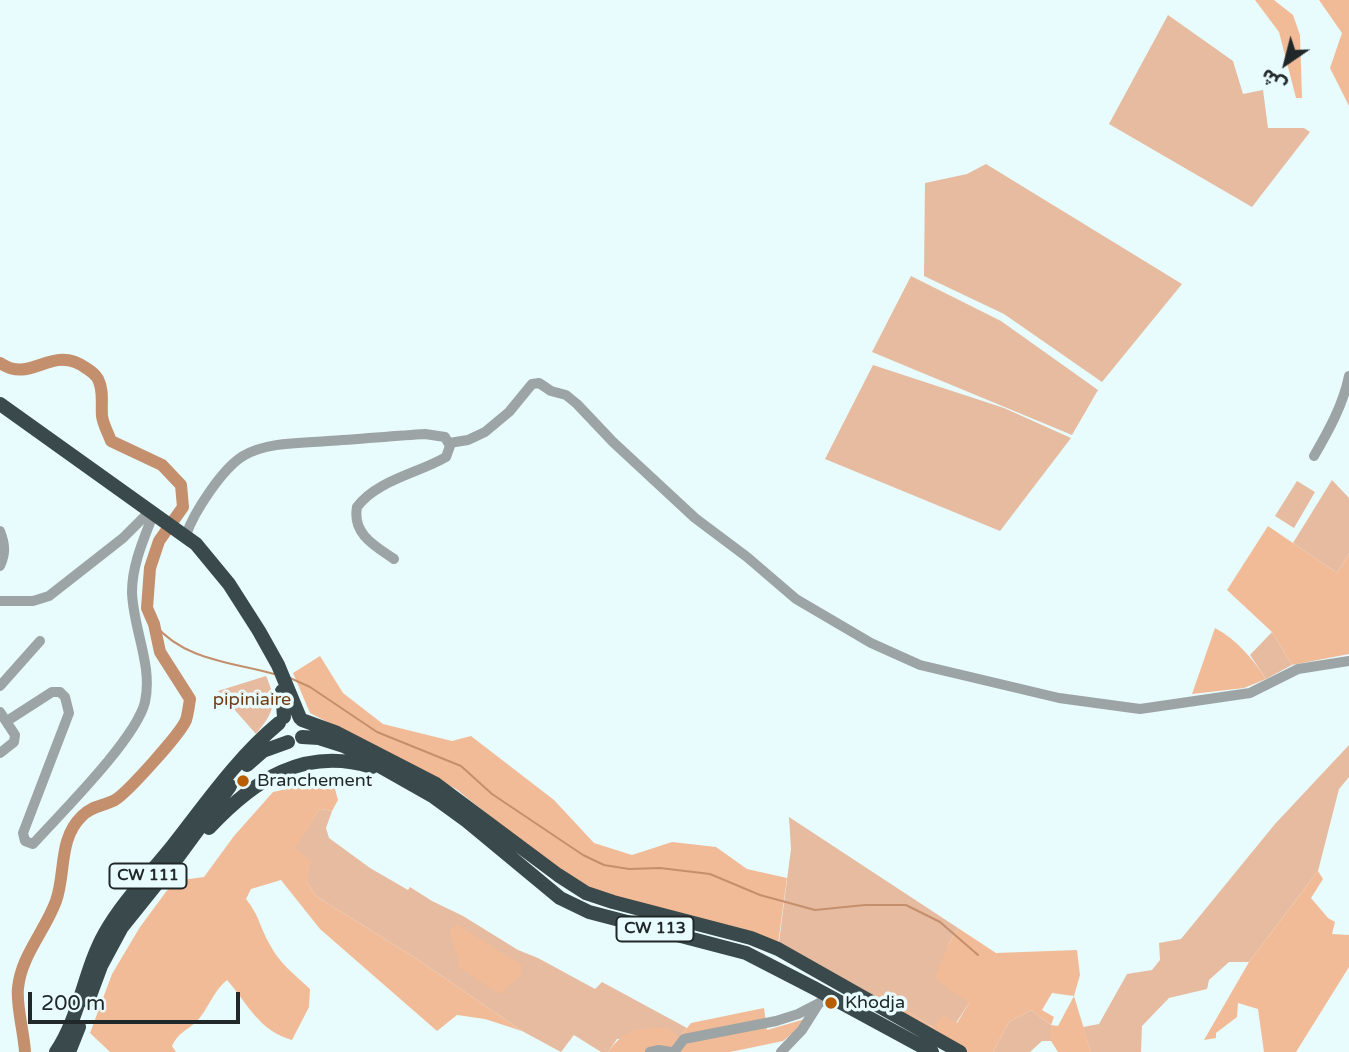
<!DOCTYPE html>
<meta charset="utf-8">
<style>
body{margin:0}
#map{position:relative;width:1349px;height:1052px;overflow:hidden;background:#e8fbfd;font-family:"Varela Round","Noto Sans Arabic",sans-serif}
canvas{display:block}
.north{position:absolute;left:1251px;top:28px;width:70px;height:70px;-webkit-text-stroke:5px #e8fbfd;paint-order:stroke;rotate:215deg;font-size:19px;font-weight:700;line-height:28px;text-align:center;color:#212829}
.north::after{content:'';display:block;margin:auto;width:24px;height:32px;background:#212829;clip-path:polygon(50% 0,100% 100%,50% 72%,0 100%)}
.scale{position:absolute;left:28px;top:992px;width:212px;height:32px;box-sizing:border-box;border:4px solid #212829;border-top:0;padding-left:9px;font-size:21px;line-height:24px;white-space:nowrap;color:#212829;-webkit-text-stroke:5px #e8fbfd;paint-order:stroke}
</style>
<div id="map">
<canvas width="1349" height="1052"></canvas>
<div class="north">ش</div>
<div class="scale">200 m</div>
</div>
<script>
const context = document.querySelector('canvas').getContext('2d');
context.lineJoin = 'round';
function paint(path, color) {
  context.fillStyle = color;
  context.fill(path, 'evenodd');
}
function trace(path, color, width, dash) {
  context.strokeStyle = color;
  context.lineWidth = width;
  context.lineCap = dash ? 'butt' : 'round';
  context.setLineDash(dash || []);
  context.stroke(path);
}
function drawText(font, color, halo, rows, align = 'center') {
  context.font = font + ' "Varela Round",sans-serif';
  context.lineWidth = 7;
  context.setLineDash([]);
  context.textBaseline = 'middle';
  context.strokeStyle = halo;
  context.fillStyle = color;
  for (const [text, x, y, turn = 0] of rows) {
    context.save();
    context.translate(x, y);
    context.rotate((+turn || 0) * Math.PI / 180);
    context.textAlign = isNaN(turn) ? turn : align;
    if (halo) context.strokeText(text, 0, 0);
    context.fillText(text, 0, 0);
    context.restore();
  }
}
paint(new Path2D(`
 M1168 15 1233 61 1243 94 1263 90 1268 128H1304L1310 132 1252 207 1109 124Z
 M986 164 1182 284 1102 382 1004 314 924 276 925 183 967 174Z
 M911 276 1001 321 1098 390 1072 435 872 352Z
 M873 365 1004 408 1071 438 1000 531 825 459Z
 M1332 480 1349 498V553L1337 573 1293 543Z
 M1297 481 1315 492 1294 528 1275 516Z
 M1272 632 1292 665 1266 679 1250 655Z
 M266 676C278 703 274 712 256 734L218 691Z
 M1349 745V777L1339 789 1318 871 1249 962H1229L1209 980 1207 989 1169 998 1142 1026 1141 1052H1091L1083 1027 1099 1024 1127 974 1152 970 1160 960 1159 943 1181 939 1275 824Z
 M320 809 332 811 326 828 329 838 370 868 408 890 410 887 432 901 463 916 518 950 538 958 595 989 602 982 687 1028 679 1038 617 1039 608 1052H601L574 1035 561 1052 522 1031 417 959 316 896 307 882 294 848Z
 M789 817 958 928 948 945 969 1003 956 1023 934 1028 880 994 874 1004 778 949 791 849Z
 M1031 1010 1051 1025V1041H1042L1030 1052H993L1009 1022Z`), '#e6bb9f');
paint(new Path2D(`
 M1255 0H1274L1293 15 1300 35 1302 98H1296L1279 32Z
 M1319 0H1349V106L1330 68 1342 33Z
 M1268 526 1337 573 1349 553V654L1292 665 1272 632 1227 590Z
 M1215 628C1237 640 1252 658 1266 679L1244 688 1192 694Z
 M320 656 343 693 383 724 452 741 471 736 554 800 594 843 632 855 672 842 716 847 747 869 787 878 778 944 588 891 541 857 456 789 310 713 293 673Z
 M327 780 335 789 338 800 332 811 320 809 295 848 311 861 307 882 316 896 417 959 522 1031 485 1019 457 1015 437 1031 320 929 281 880 251 889 246 899C260 917 259 925 269 943 278 962 295 975 310 989L309 1007 292 1040C259 1031 248 1004 227 980 213 991 208 1010 196 1022 186 1031 178 1033 172 1046L176 1052H110L90 1033 112 974 140 927 174 881 204 877 234 836 273 792Z
 M1318 871 1323 879 1311 898 1328 918 1335 922 1332 934 1349 935V967L1296 1052H1264L1258 1009 1238 1003 1237 1017 1216 1033V1038L1204 1040 1249 962Z
 M457 924 522 966 521 976 499 994 460 968 450 931Z
 M958 928 996 953 1077 950 1080 975 1074 996 1091 1052H1058L1051 1041V1025L1031 1010 1009 1022 993 1052H960L874 1004 879 993 934 1028 943 1015 957 1023 969 1003 935 978 948 945ZM1052 993 1074 996 1058 1026 1051 1025 1054 1017 1042 1010Z
 M764 1008 767 1030 805 1019 799 1028 783 1041 730 1052H608C626 1027 640 1028 668 1028L679 1038 691 1023Z`), '#f2bb97');
trace(new Path2D(`
 M154 624C185 661 232 662 274 674
 M290 678 310 687 377 732 461 766 492 794 583 855 604 865 629 869 660 868 710 874 760 895 815 910 865 905H906L940 922 978 955`), '#c48f6c', 2);
trace(new Path2D(`
 M0 363C32 385 51 343 86 368 91 371 95 374 98 379 104 391 101 403 102 416 103 424 108 433 111 441L162 465 181 485 183 507 159 541 150 568 147 608 154 624 160 652 190 699C189 705 188 714 186 720 181 733 128 792 115 800 104 806 91 806 82 816 58 839 66 873 56 901 45 931 21 956 18 988 16 1005 24 1033 25 1052`), '#c48f6c', 12);
trace(new Path2D(`
 M449 443 468 440 485 432 509 412 532 384 539 383 551 391 566 395 577 404 613 442 695 518 747 557 796 599 871 643 920 665 1059 698 1140 709 1250 693 1298 669 1349 661
 M1314 456C1329 430 1343 405 1349 376
 M0 531C5 544 6 553 0 566
 M186 535C194 512 222 469 243 456 266 442 301 443 328 441 360 439 393 436 425 434L445 437 450 446 446 457C419 473 377 480 357 507 352 534 375 546 394 559
 M0 601H33L49 596 123 538 145 516
 M0 686 40 641
 M0 712 15 735 14 742 0 753
 M7 721 52 692H60L65 697 69 713 23 833 25 841 33 844C61 813 136 739 145 702 153 665 133 629 132 592 132 567 142 543 151 520
 M650 1052 659 1050 671 1052
 M674 1052 684 1039 776 1021 798 1014 831 997
 M781 1052 802 1030 819 1003`), '#9ca4a5', 10);
trace(new Path2D(`
 M0 404 196 544 229 584 259 631 278 665 300 718
 M282 691 284 717
 M302 720 335 732 436 784 558 875 586 893 613 902 751 938 778 949 960 1052
 M302 737 319 738 344 746 434 797 467 821 560 898 589 912 746 953 814 988 932 1052
 M247 765 263 751 288 742
 M209 828C254 780 304 746 372 767
 M88 1001 101 966 122 927 175 861 230 786
 M56 1052C80 1017 84 970 105 933 123 901 151 873 174 844 207 802 237 758 279 723
 M69 1052 79 1027`), '#3a494b', 14);
for (const [x, y, r, color] of [
 [243,781,7,"#b85d00"],
 [831,1003,7,"#b85d00"]
]) {
  const dot = new Path2D();
  dot.arc(x, y, r, 0, 2 * Math.PI);
  context.fillStyle = color;
  context.fill(dot);
  trace(dot, '#e8fbfd', 2.5);
}
for (const [x, y, w] of [
 [148,876,77],
 [655,929,77]
]) {
  const box = new Path2D();
  box.roundRect(x - w / 2, y - 12.5, w, 25, 5);
  context.fillStyle = '#e8fbfd';
  context.fill(box);
  trace(box, '#212829', 2);
}
drawText('bold 16px', '#212829', null, [
 ["CW 111",148,876],
 ["CW 113",655,929]
]);
drawText('18px', '#703d16', '#e8fbfd', [
 ["pipiniaire",252,700]
]);
drawText('18px', '#212829', '#e8fbfd', [
 ["Branchement",257,781],
 ["Khodja",845,1003]
], 'left');
</script>
